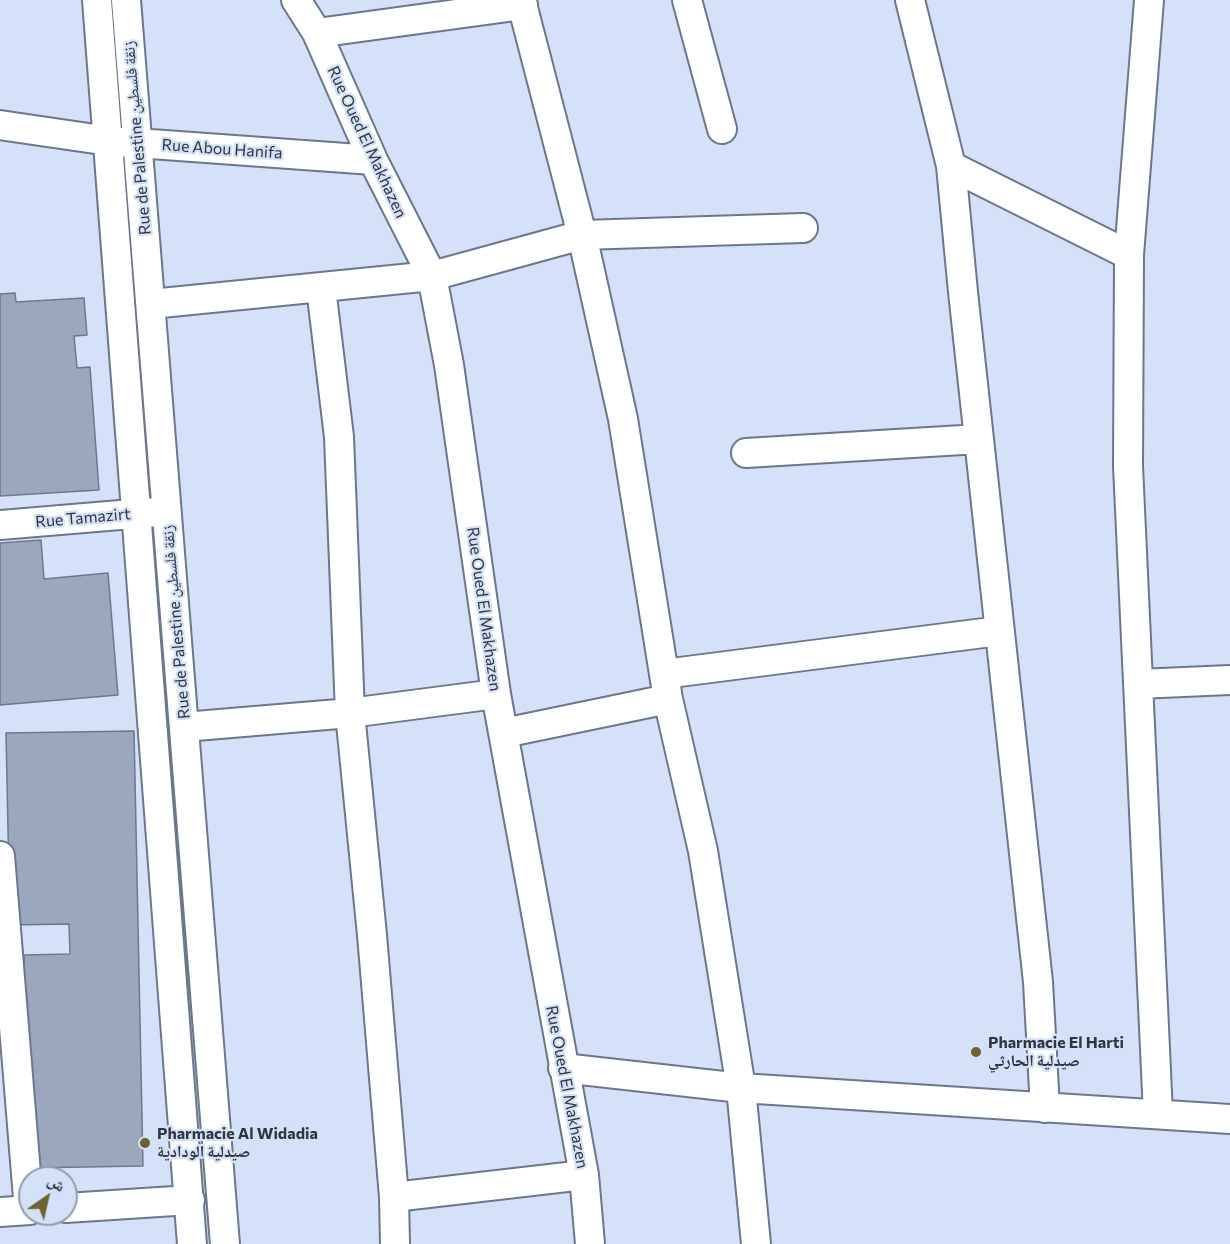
<!DOCTYPE html>
<meta charset="utf-8">
<style>
body{margin:0}
#map{position:relative;width:1230px;height:1244px;overflow:hidden;background:#d4e1f8;font-family:Commissioner,"Noto Naskh Arabic",sans-serif}
canvas{display:block}
.north{position:absolute;left:18px;top:1166px;width:60px;height:60px;box-sizing:border-box;background:#d4e1f8;border:2px solid #929cae;border-radius:50%;rotate:34deg;font-size:16px;font-weight:700;line-height:24px;text-align:center;color:#30353e}
.north::after{content:'';display:block;margin:auto;width:21px;height:27px;background:#6b6330;clip-path:polygon(50% 0,100% 100%,50% 72%,0 100%)}
</style>
<div id="map">
<canvas width="1230" height="1244"></canvas>
<div class="north">ش</div>
</div>
<script>
const context = document.querySelector('canvas').getContext('2d');
context.lineJoin = 'round';
function paint(path, color) {
  context.fillStyle = color;
  context.fill(path, 'evenodd');
}
function trace(path, color, width, dash) {
  context.strokeStyle = color;
  context.lineWidth = width;
  context.lineCap = dash ? 'butt' : 'round';
  context.setLineDash(dash || []);
  context.stroke(path);
}
function drawText(font, color, halo, rows, align = 'center') {
  context.font = font + ' Commissioner,"Noto Naskh Arabic",sans-serif';
  context.lineWidth = 4.5;
  context.setLineDash([]);
  context.textBaseline = 'middle';
  context.strokeStyle = halo;
  context.fillStyle = color;
  for (const [text, x, y, turn = 0] of rows) {
    context.save();
    context.translate(x, y);
    context.rotate((+turn || 0) * Math.PI / 180);
    context.textAlign = isNaN(turn) ? turn : align;
    if (halo) context.strokeText(text, 0, 0);
    context.fillText(text, 0, 0);
    context.restore();
  }
}
const building = new Path2D(`
 M15 293 16 302 84 298 87 335 74 336 77 368 90 367 99 490 0 496V294Z
 M41 540 44 579 108 573 118 695 0 705V543Z
 M134 731 143 1166 28 1168 24 955 70 954 69 924 10 925 6 733Z`);
paint(building, '#9aa7bc');
trace(building, '#6c788c', 1.5);
const minor = new Path2D(`
 M97 0 192 1244
 M126 0 225 1244
 M296 0 317 33 373 160 432 276 449 365 496 694 584 1175 590 1244
 M521 0 582 235 623 419 668 699 703 851 741 1088 756 1244
 M687 0 722 129
 M910 0 951 166 963 292 1038 982 1045 1108
 M1149 0 1129 255 1128 466 1158 1114
 M317 33 523 5
 M0 125 109 141 373 160
 M951 166 1129 255
 M321 288 339 437 350 713 372 935 394 1197 584 1175
 M151 304 432 276 582 235 803 228
 M746 453 979 439
 M0 525 156 512
 M664 674 999 631
 M1138 684 1230 680
 M184 727 350 713 496 694
 M504 733 668 699
 M0 856 29 1210
 M563 1068 741 1088 1230 1119
 M394 1197 395 1244
 M66 1208 190 1200
 M0 1212 30 1210`);
trace(minor, '#6b778b', 32);
trace(minor, '#fff', 28);
for (const [x, y, r, color] of [
 [976,1052,6,"#6b6330"],
 [145,1143,6,"#6b6330"]
]) {
  const dot = new Path2D();
  dot.arc(x, y, r, 0, 2 * Math.PI);
  context.fillStyle = color;
  context.fill(dot);
  trace(dot, '#d4e1f8', 2);
}
drawText('16px', '#30353e', '#d4e1f8', [
 ["Rue de Palestine زنقة فلسطين",137,138,-95],
 ["Rue Oued El Makhazen",367,142,65],
 ["Rue Abou Hanifa",222,149,4],
 ["Rue Tamazirt",83,518,-5],
 ["Rue Oued El Makhazen",484,609,82],
 ["Rue de Palestine زنقة فلسطين",176,622,-95],
 ["Rue Oued El Makhazen",567,1087,79]
]);
drawText('bold 16px', '#30353e', '#d4e1f8', [
 ["Pharmacie El Harti",988,1043],
 ["صيدلية الحارثي",988,1061],
 ["Pharmacie Al Widadia",157,1134],
 ["صيدلية الودادية",157,1152]
], 'left');
</script>
